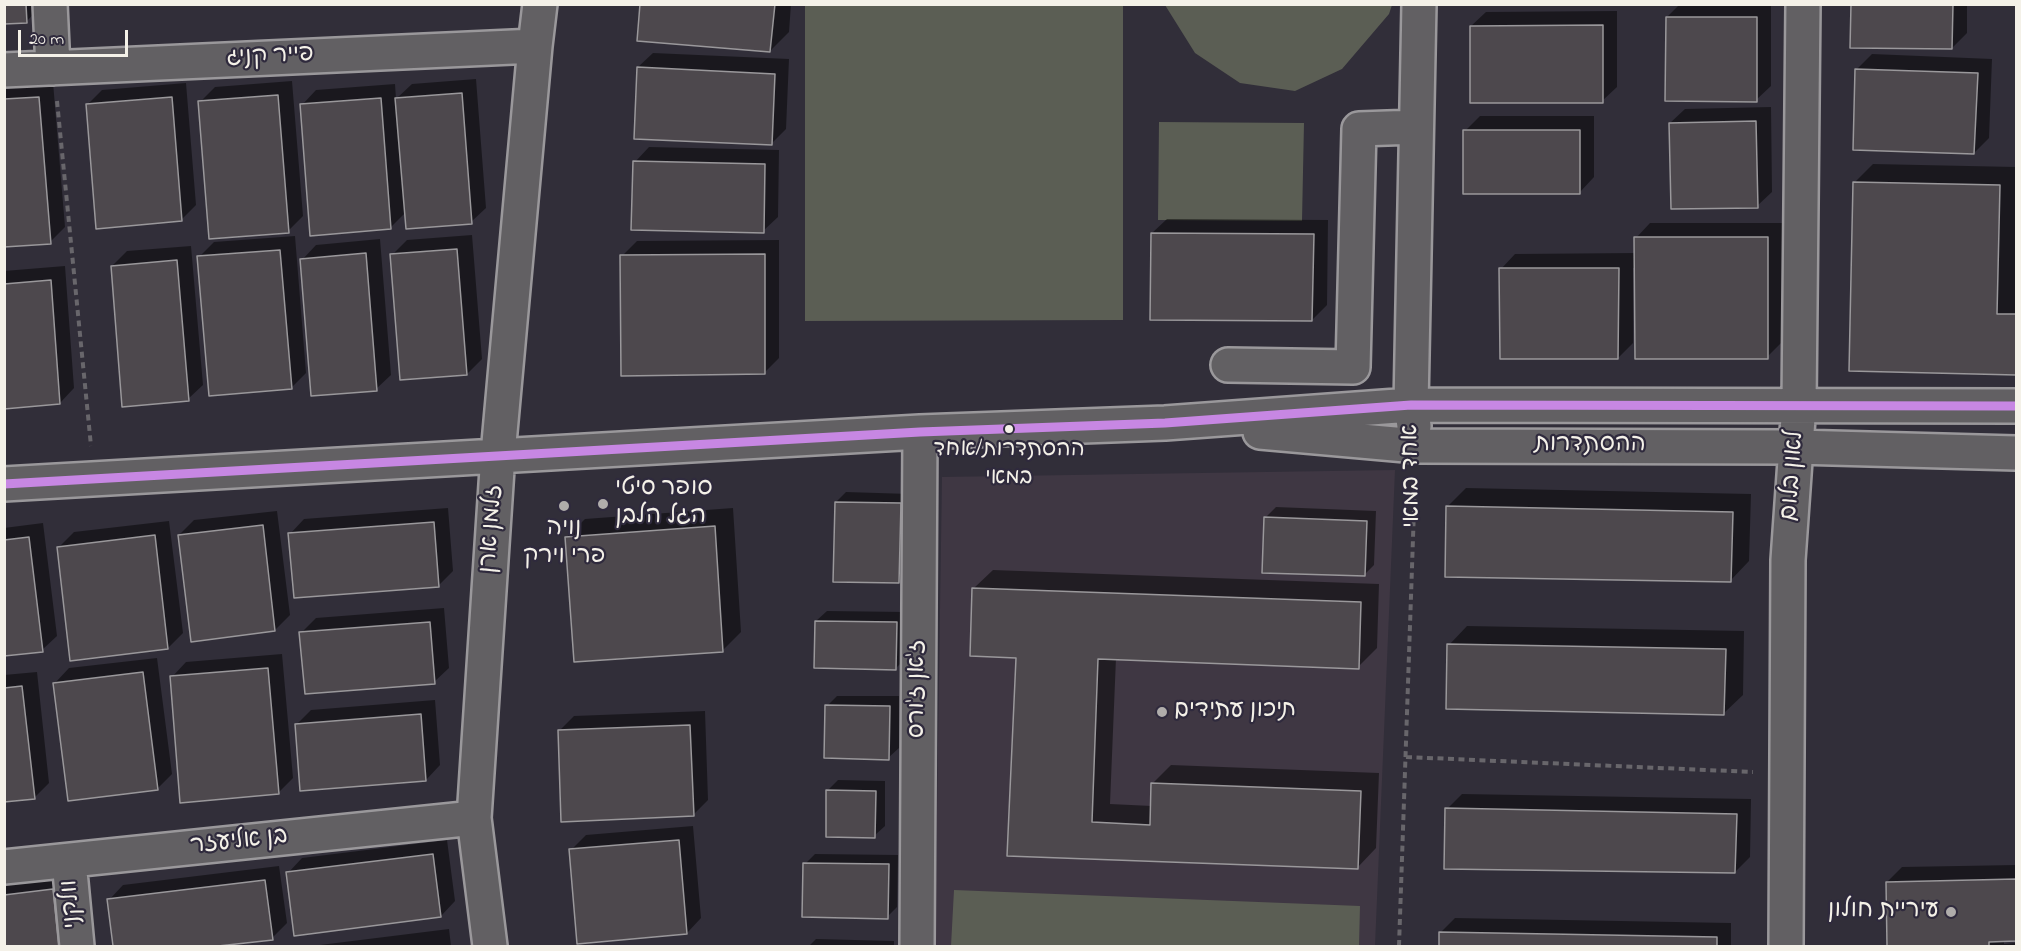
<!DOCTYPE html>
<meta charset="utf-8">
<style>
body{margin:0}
#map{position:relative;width:2021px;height:951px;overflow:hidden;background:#312e39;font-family:"Indie Flower",sans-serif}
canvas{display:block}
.frame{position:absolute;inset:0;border:6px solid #f4f1e8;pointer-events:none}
.scale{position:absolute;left:18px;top:30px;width:110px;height:27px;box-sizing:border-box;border:3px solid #f4f1e8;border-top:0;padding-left:8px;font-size:18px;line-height:21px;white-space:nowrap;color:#f4f1e8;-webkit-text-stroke:4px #2f2a3d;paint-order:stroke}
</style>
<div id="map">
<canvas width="2021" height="951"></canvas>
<div class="frame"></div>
<div class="scale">20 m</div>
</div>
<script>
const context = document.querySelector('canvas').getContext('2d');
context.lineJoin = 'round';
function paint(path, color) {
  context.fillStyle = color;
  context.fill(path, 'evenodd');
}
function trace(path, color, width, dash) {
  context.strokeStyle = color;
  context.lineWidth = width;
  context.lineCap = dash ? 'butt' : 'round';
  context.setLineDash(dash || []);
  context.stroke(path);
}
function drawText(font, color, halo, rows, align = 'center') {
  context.font = font + ' "Indie Flower","Playpen Sans Hebrew",sans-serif';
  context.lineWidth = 4.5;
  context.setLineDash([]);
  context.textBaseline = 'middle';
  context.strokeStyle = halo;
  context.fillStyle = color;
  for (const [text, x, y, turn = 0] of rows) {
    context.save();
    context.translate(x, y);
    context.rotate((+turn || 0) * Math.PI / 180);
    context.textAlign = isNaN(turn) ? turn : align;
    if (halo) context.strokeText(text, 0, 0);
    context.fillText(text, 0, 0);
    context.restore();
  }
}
paint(new Path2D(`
 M1395 470 1375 946H935L942 477Z`), '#3f3743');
paint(new Path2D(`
 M805 5H1123V320L805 321Z
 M1165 5V4L1392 5 1389 14 1342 69 1295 91 1240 83 1195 53Z
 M1159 122 1304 123 1302 221 1158 220Z
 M954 890 1360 906 1359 946H951Z`), '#5b5e54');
paint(new Path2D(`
 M4 4H41V6L27 21Z
 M642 4H791L789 32 770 51Z
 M1680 4H1771V86L1756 100 1667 17Z
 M1852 4H1967V33L1952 48Z
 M1617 11V87L1602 101 1471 26 1486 12Z
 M653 53 789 59 786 129 771 144 638 67Z
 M1872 54 1992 59 1989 138 1974 153 1857 69Z
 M476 79 486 208 471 222 406 212 390 228 302 105 316 90 395 84 396 99 412 84Z
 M292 81 303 216 288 231 200 102 215 87Z
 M53 82 65 227 50 242 4 246V86Z
 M186 83 196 205 181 220 88 104 102 90Z
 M1771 107 1772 192 1757 206 1670 123 1685 109Z
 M1480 116H1594V177L1580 192 1465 131Z
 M649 147 779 150 778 217 763 231 635 162Z
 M1873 164 2016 167 2015 296H2016V374L1850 370 1855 182Z
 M1167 219 1328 220 1327 305 1312 320 1152 233Z
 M1650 223H1782V342L1767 357 1636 268H1633V343L1618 358 1501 269 1515 254 1636 253V238Z
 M472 235 482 359 467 374 392 255 407 240Z
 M295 236 306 373 291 388 199 257 214 242Z
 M380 239 391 375 376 389 302 260 316 245Z
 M779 240V358L764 373 622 256 637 241Z
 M191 246 203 385 188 399 112 266 127 251Z
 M65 266 74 388 60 403 4 407V271Z
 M1466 488 1751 494 1749 561 1731 580 1447 507Z
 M846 492 910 494 909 571 899 581 836 502Z
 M1276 507 1376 511 1374 565 1364 575 1266 517Z
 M448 508 453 571 438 586 290 534 304 519Z
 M733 508 741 632 723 650 566 538 585 519Z
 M277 511 290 615 275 630 179 535 194 520Z
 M169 521 183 633 168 648 59 547 74 532Z
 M43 523 57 636 42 650 4 655V528Z
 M993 570 1379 584 1377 648 1358 667 1116 658 1110 804 1152 806V784L1171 765 1379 773 1376 848 1358 867 1009 854 1017 657 974 588Z
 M444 608 449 668 434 682 301 633 316 618Z
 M827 611 906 612V658L896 668 816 621Z
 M1467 626 1744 631 1743 695 1724 713 1449 645Z
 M282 654 293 778 278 793 172 677 186 662Z
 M157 658 172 774 157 789 55 683 69 668Z
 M37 672 49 783 34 798 4 801V675Z
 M837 696H899V748L888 758 827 706Z
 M435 700 440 765 426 780 296 725 311 710Z
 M705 711 708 800 693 815 559 731 574 716Z
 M838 780 885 781V826L874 836 828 790Z
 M1462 794 1751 799 1750 857 1735 872 1447 809Z
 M693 826 701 918 687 933 571 850 586 835Z
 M447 840 455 901 441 916 288 873 302 858Z
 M815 854 898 855 897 907 887 917 805 864Z
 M2016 865V940H2004V944L2016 943V946H1955V945L1888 946 1887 882 1902 867Z
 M279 866 287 923 272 938 206 946H115L109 900 123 885Z
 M67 875 75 946H4V882Z
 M1455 918 1731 923V946H1440V933Z
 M449 929 451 946H319L320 945Z
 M816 939 894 941V946H809Z`), '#0007');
const building = new Path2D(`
 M4 4H26L27 23 4 24Z
 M640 4H775L770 52 637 41Z
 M1851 4H1953L1952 49 1850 48Z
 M1666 17H1757V102L1665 101Z
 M1603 25V103H1470V26Z
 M637 67 775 74 772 145 634 139Z
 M1855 69 1978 73 1974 154 1853 150Z
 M462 93 472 224 406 229 395 98Z
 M278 95 289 233 209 239 198 101Z
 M39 97 51 244 4 247V99Z
 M172 97 182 221 96 229 86 104Z
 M381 98 391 229 310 236 300 104Z
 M1756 121 1758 208 1671 209 1669 123Z
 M1463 130H1580V194H1463Z
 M633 161 765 164 764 233 631 230Z
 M1853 182 2000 185 1997 314H2016V375L1849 371Z
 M1151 233 1314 234 1312 321 1150 320Z
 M1634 237H1768V359H1635Z
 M457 249 467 375 400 380 390 254Z
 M280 250 292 389 209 396 197 256Z
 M366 253 377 391 311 396 300 259Z
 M765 254V374L621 376 620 255Z
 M177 260 189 401 122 407 111 266Z
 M1499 268H1619L1618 359H1500Z
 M51 280 60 404 4 409V284Z
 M835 502 901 503 899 583 833 582Z
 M1446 506 1733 512 1731 582 1445 577Z
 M1264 517 1367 521 1365 576 1262 573Z
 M434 522 439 587 294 598 288 533Z
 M263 525 275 631 191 642 178 535Z
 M715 526 723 652 574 662 565 537Z
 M155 535 168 649 70 661 57 547Z
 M29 537 43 652 4 656V540Z
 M972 588 1361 602 1359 669 1098 659 1092 822 1150 825 1151 783 1361 791 1358 869 1007 856 1016 658 970 656Z
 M815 621 897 622 896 670 814 668Z
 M430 622 435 684 305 694 299 632Z
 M1447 644 1726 649 1724 715 1446 709Z
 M268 668 279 794 180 803 170 676Z
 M143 672 158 790 68 801 53 683Z
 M22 686 35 799 4 802V688Z
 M825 705 890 706 889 760 824 758Z
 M421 714 426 781 300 791 295 724Z
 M690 725 694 816 561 822 558 730Z
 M826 790 876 791 875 838 826 837Z
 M1445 808 1737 814 1735 873 1444 869Z
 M679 840 687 934 577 944 569 849Z
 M433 854 441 917 294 936 286 872Z
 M803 863 889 864 888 919 802 917Z
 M2016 879V941L1989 942V946H1887L1886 882Z
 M265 880 273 940 218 946H113L107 899Z
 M53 889 59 946H4V895Z
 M1439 932 1717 937V946H1439Z`);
paint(building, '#4d484d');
trace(building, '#9a989b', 1.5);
const minor = new Path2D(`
 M50 4 53 68
 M4 70 535 46
 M1228 365 1353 367 1359 129 1416 127
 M1414 426 1411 405 1419 4
 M1260 432 1417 446 1796 447 2016 453
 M4 484 920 432 1165 423 1411 405 2016 406
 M69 861 77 946
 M4 867 474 818
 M490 946 474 818 498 454 535 46 540 4
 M917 946 920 432
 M1786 946 1788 560 1799 404 1803 4`);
trace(minor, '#9a989b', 38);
trace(new Path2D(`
 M57 101 91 446
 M1406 757 1753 772
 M1399 946 1415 480`), '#68666b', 4, [6, 4.5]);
trace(minor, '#626063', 33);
trace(new Path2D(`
 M4 484 920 432 1165 423 1411 405 2016 406`), '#c787e3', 9);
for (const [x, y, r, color] of [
 [1009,429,5,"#f4f1e8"],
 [603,504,6,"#b0adab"],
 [564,506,6,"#b0adab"],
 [1162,712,6,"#b0adab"],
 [1951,912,6,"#b0adab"]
]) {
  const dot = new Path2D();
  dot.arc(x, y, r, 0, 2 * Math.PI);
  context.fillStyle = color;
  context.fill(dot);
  trace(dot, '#2f2a3d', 2);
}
drawText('22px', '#f4f1e8', '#2f2a3d', [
 ["ההסתדרות/אחד",1009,451],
 ["במאי",1009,479]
]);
drawText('24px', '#f4f1e8', '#2f2a3d', [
 ["פייר קניג",270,58,-3],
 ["ההסתדרות",1590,446],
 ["אחד במאי",1413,476,-91],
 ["לאון בלום",1794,476,-86],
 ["זלמן ארן",493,529,-86],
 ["ז'אן ז'ורס",919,689,-90],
 ["בן אליעזר",239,843,-6],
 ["וולקני",73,904,-95]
]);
drawText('24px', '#f4f1e8', '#2f2a3d', [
 ["סופר סיטי",615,490],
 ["הגל הלבן",615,518],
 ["נויה",564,530,"center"],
 ["פרי וירק",564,558,"center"],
 ["תיכון עתידים",1174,712],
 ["עיריית חולון",1939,912,"right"]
], 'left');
</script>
